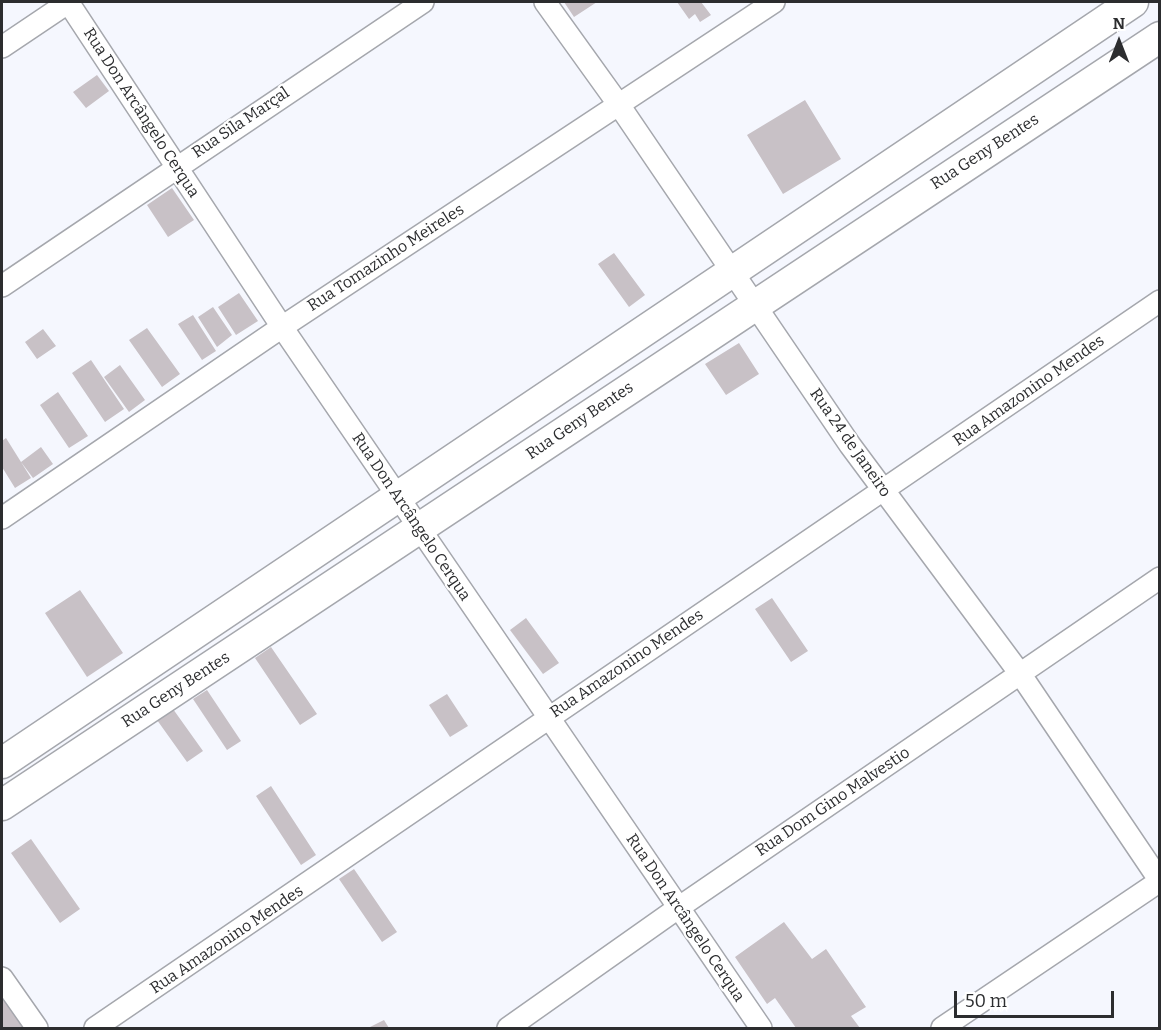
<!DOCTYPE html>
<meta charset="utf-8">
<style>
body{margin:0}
#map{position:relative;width:1161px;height:1030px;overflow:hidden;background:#f5f7fe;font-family:Bitter,serif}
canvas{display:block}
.frame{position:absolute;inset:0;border:3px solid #2c2d2f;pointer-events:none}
.north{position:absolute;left:1089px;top:12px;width:60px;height:60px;-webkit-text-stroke:4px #fff;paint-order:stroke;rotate:0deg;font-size:16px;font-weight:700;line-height:24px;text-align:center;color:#2c2d2f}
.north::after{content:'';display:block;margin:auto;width:21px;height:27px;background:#2c2d2f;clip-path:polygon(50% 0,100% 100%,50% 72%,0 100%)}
.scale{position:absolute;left:954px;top:991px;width:160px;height:27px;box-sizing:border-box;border:3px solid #2c2d2f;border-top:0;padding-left:8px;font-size:18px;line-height:21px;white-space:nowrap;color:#2c2d2f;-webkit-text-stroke:4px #fff;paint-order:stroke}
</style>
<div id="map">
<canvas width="1161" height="1030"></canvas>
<div class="frame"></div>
<div class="north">N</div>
<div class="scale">50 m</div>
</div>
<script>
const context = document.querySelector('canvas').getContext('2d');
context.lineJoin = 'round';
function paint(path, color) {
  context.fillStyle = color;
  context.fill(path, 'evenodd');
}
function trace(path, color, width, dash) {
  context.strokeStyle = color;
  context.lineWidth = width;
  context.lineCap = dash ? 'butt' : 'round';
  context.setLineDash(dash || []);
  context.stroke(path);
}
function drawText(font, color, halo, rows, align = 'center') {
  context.font = font + ' Bitter,serif';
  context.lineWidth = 4.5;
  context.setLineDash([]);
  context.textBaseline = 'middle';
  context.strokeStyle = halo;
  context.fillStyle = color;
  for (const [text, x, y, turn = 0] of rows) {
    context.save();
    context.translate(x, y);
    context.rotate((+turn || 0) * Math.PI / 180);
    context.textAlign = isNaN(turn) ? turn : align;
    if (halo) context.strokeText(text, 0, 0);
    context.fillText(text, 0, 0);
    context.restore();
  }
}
paint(new Path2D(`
 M564 2H597L574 17Z
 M677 2H701L711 15 700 22 695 14 689 19Z
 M97 75 109 91 86 108 73 92Z
 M805 100 841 159 783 194 747 135Z
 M172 188 194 220 168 237 147 205Z
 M614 253 645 295 629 307 598 264Z
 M239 293 258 321 236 335 218 307Z
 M213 307 232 335 217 347 198 317Z
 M193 315 216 351 202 360 178 324Z
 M147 328 180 374 162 387 129 340Z
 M43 329 56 346 37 359 25 342Z
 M739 343 759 374 726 395 705 364Z
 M91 360 124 409 105 422 72 373Z
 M120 365 145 400 129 412 104 377Z
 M58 392 88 436 69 448 40 405Z
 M6 438 31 478 15 488 2 467V441Z
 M41 447 53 464 33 478 21 462Z
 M80 590 123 653 87 677 45 613Z
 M772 598 808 651 791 662 755 609Z
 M526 618 559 663 543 674 510 630Z
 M271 647 317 714 300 725 255 658Z
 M207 690 241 741 227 750 193 699Z
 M447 694 468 726 450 737 429 705Z
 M173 709 203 751 187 762 157 720Z
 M271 786 316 855 301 865 256 796Z
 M31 839 80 909 60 923 11 853Z
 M354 869 397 932 382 942 339 879Z
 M784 922 812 959 826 949 866 1007 851 1016 860 1028H796L775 998 767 1004 735 957Z
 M2 996 24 1028H2Z
 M384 1020 389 1028H368Z`), '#c8c1c6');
const street = new Path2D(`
 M68 2 282 327 761 1028
 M545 2 619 105 850 445 1021 675 1160 881
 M2 47 69 2
 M2 286 423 2
 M2 518 282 327 774 2
 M2 978 37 1028
 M95 1028 1160 301
 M508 1028 678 908 1160 578
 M942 1028 1160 881`);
const secondary = new Path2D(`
 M2 763 1133 2
 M2 805 1160 37`);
trace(street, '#a5a7ad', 24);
trace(secondary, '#a5a7ad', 33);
trace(street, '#fff', 21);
trace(secondary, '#fff', 30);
drawText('16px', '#2c2d2f', '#fff', [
 ["Rua Don Arcângelo Cerqua",141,113,57],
 ["Rua Sila Marçal",241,123,-34],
 ["Rua Geny Bentes",985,152,-33],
 ["Rua Tomazinho Meireles",386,258,-33],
 ["Rua Amazonino Mendes",1029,391,-35],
 ["Rua Geny Bentes",580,421,-34],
 ["Rua 24 de Janeiro",850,443,55],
 ["Rua Don Arcângelo Cerqua",411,517,56],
 ["Rua Amazonino Mendes",627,664,-34],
 ["Rua Geny Bentes",176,690,-33],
 ["Rua Dom Gino Malvestio",833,802,-34],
 ["Rua Don Arcângelo Cerqua",685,918,56],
 ["Rua Amazonino Mendes",227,940,-34]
]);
</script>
